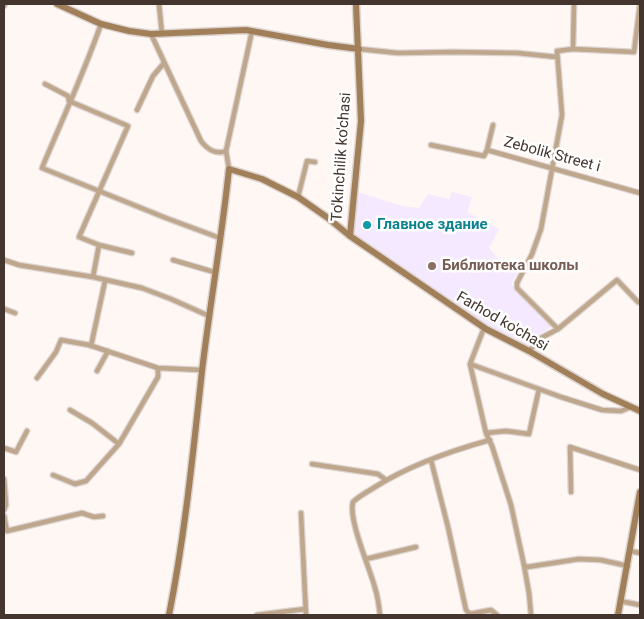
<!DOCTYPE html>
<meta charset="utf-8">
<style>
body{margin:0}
#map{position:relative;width:644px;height:619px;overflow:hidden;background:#fef7f3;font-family:Roboto,sans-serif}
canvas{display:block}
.frame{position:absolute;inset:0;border:5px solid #44352e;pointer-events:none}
</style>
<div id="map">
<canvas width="644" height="619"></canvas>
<div class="frame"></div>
</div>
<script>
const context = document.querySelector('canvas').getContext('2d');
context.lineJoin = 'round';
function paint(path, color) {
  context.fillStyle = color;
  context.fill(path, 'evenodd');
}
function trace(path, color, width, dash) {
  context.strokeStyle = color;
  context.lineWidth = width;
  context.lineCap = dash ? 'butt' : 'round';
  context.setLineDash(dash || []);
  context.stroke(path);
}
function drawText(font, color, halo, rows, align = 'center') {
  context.font = font + ' Roboto,sans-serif';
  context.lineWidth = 5;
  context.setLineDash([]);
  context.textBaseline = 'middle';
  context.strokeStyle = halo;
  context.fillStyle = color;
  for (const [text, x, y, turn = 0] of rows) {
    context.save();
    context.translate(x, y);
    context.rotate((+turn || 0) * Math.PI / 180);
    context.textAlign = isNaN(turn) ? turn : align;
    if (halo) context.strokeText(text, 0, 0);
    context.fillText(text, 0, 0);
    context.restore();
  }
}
paint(new Path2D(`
 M358 192 402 206 419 208 428 194 449 199 452 192 472 197 467 212 499 229 489 248 502 263 518 272 511 284 551 326 529 348 492 328 461 308 412 273 351 235Z`), '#f4e9fe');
const street = new Path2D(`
 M159 4 162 34
 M4 6 5 4
 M101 24C84 73 62 120 42 168L166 218 220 238
 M151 34 201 141C207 149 216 155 226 151
 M359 49 398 53 453 52 517 53 557 57
 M573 49 574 4
 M45 84 68 96 69 101 128 126 79 237 99 245
 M137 110 153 76 164 63
 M431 145 484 156 487 150 640 193
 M487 150 493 125
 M229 169 226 151 252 31
 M298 197 307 161 315 162
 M4 260 19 265 93 277 142 288 171 299 209 316
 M173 260 214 272
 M93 277 99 245 132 253
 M4 309 15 313
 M484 328 470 364 486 433 492 446 511 505 524 565 527 567 579 559 601 560 628 566
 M558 329 517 288V283L532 254 541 229 562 115 557 51 573 49 634 52 640 4
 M91 346 105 281
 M529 351 541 338 558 329 617 280 638 302
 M470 364 561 397 602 410 621 411 631 407
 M97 371 108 351
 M37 378 56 352 61 340 89 345 158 368 202 370
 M70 410 92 423 119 444
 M486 433 506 431 529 434 539 389
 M4 448 16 452 27 431
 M431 460 448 527 466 610 470 614 491 610 497 615
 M312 464 378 474 386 480
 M53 475 75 484 86 481 119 444 158 377V368
 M4 479 6 505 4 510
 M571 492 570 447 640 470
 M301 513 306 615
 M4 516 7 531 82 513 94 517 103 516
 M630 551 640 553
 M366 559 416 547
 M524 565 529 593 531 615
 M620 601 640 605
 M257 615 305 609
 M380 615C379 606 378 597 375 588 370 568 348 520 353 502 359 496 367 492 375 487 410 465 450 451 490 440`);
const secondary = new Path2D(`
 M57 4 101 24 129 31 151 34 246 30 328 45 359 49
 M350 236 361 121 356 4
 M169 615C185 535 193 453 202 371 210 304 222 236 229 169L262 179 298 197 328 218 350 236 486 329 529 351 603 394 640 411
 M618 615 640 492`);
trace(street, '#ddd4d0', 7);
trace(secondary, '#ddd4d0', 9);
trace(street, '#bea78d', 4.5);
trace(secondary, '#a17f59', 6);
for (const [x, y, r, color] of [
 [367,225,5,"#0f9aa8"],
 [432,266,5,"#8d6e63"]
]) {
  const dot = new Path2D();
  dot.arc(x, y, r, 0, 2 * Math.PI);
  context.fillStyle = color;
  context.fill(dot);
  trace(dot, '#fff', 2);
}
drawText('15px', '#44352e', '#fff', [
 ["Zebolik Street i",552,155,15],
 ["To'kinchilik ko'chasi",342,157,-86],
 ["Farhod ko'chasi",502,322,30]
]);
drawText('bold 15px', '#0d838f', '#fff', [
 ["Главное здание",377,225]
], 'left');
drawText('bold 15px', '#785e54', '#fff', [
 ["Библиотека школы",442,266]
], 'left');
</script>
